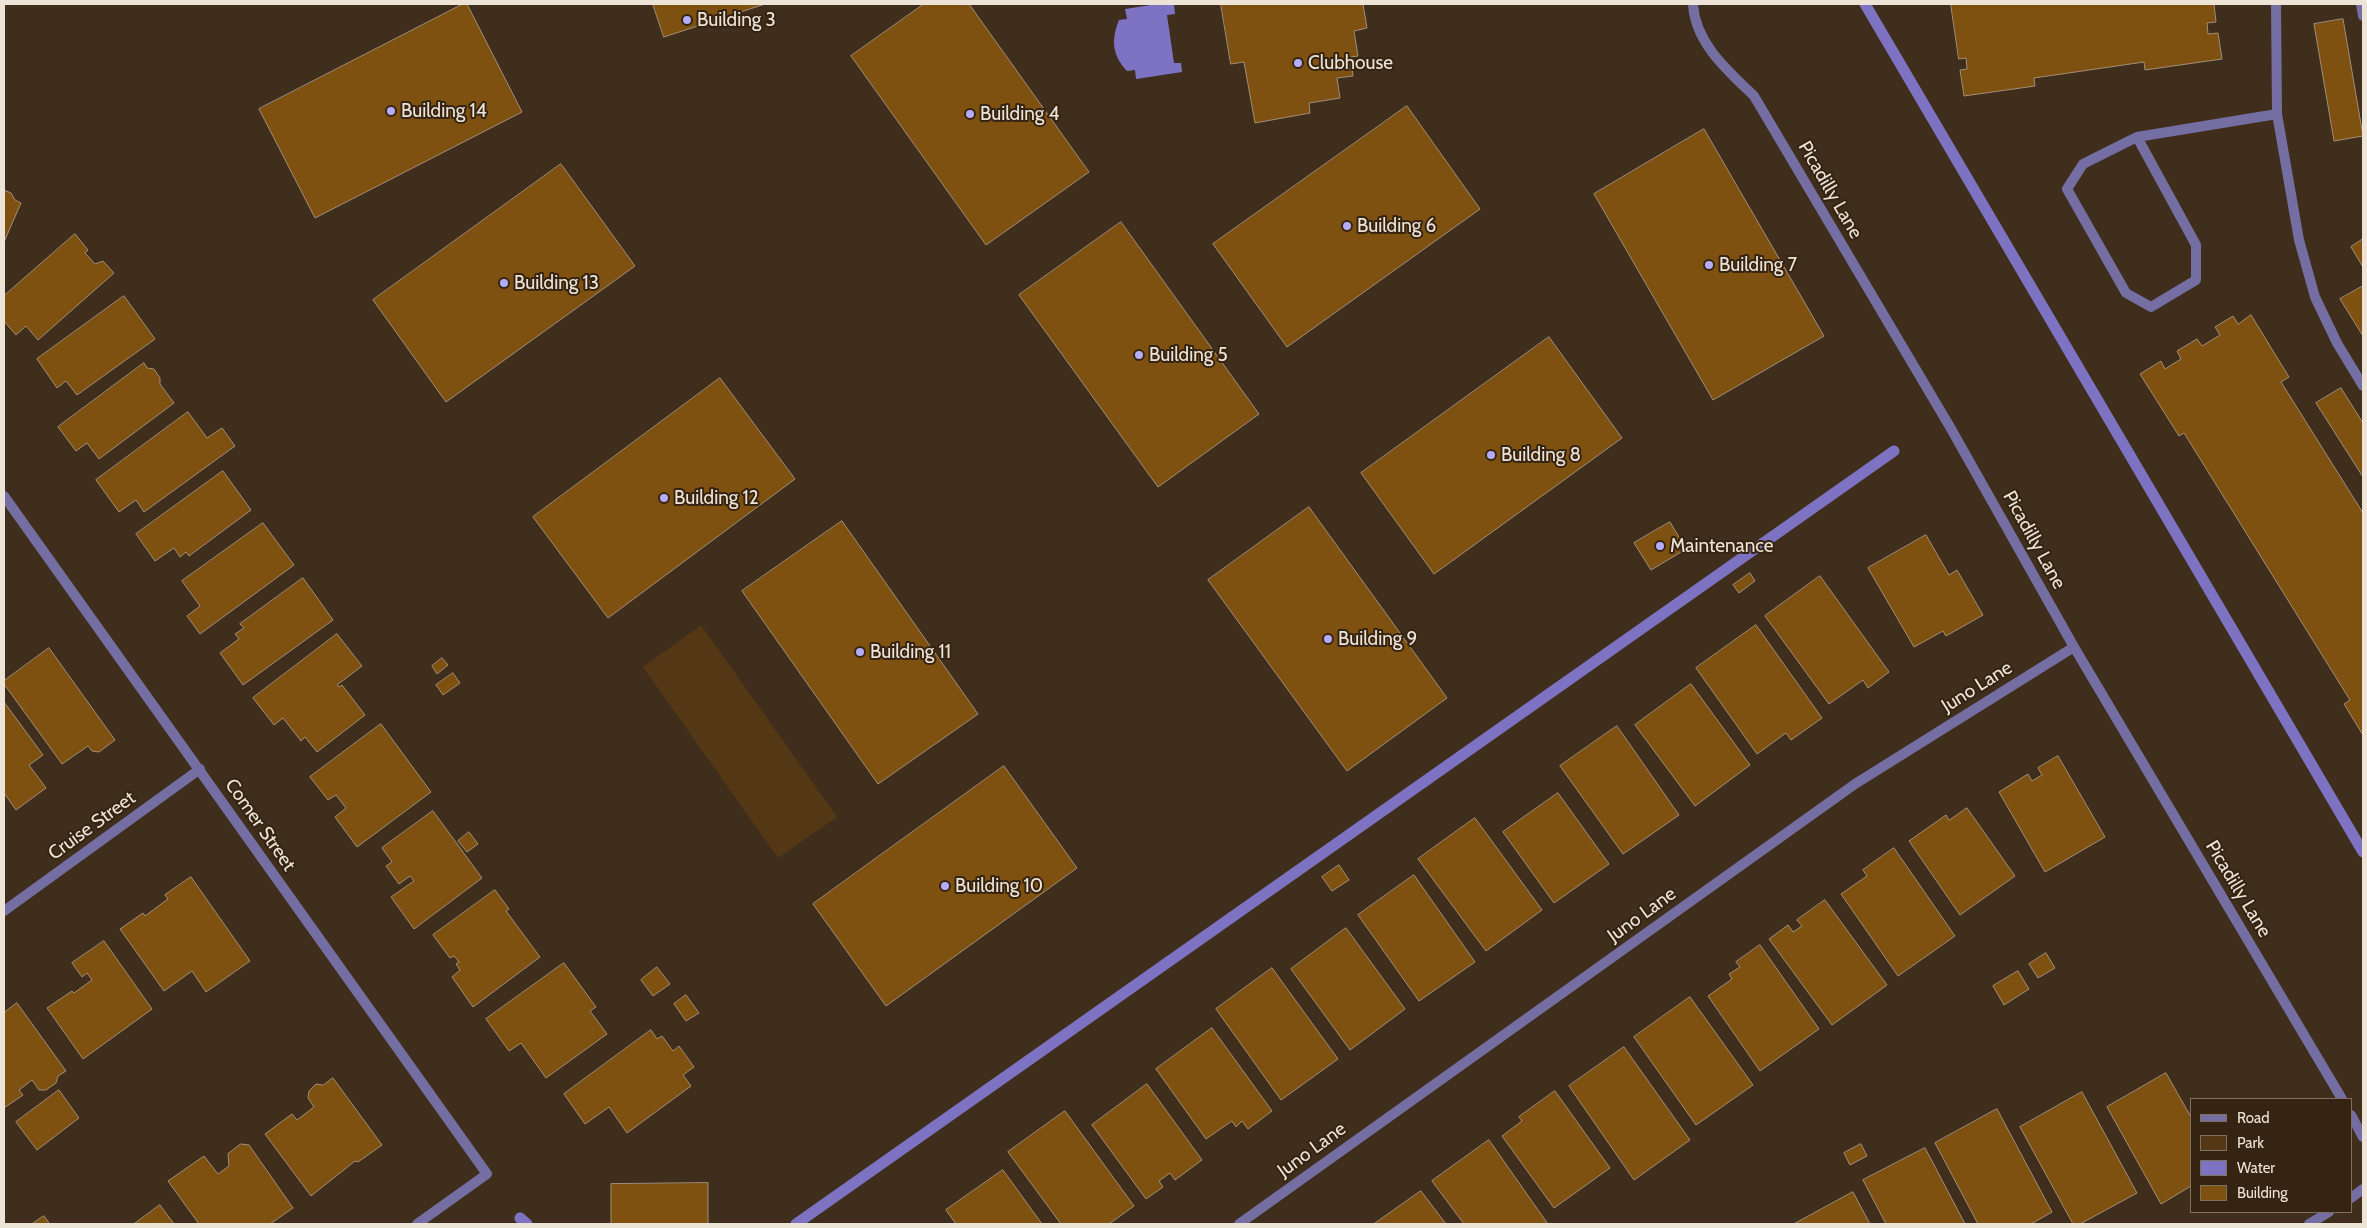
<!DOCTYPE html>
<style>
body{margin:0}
#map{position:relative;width:2367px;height:1228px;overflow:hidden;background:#3e2e1b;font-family:Cabin,sans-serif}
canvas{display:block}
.frame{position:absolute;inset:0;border:5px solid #eee3d7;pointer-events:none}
.legend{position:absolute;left:2190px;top:1098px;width:162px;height:115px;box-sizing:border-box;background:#342411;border:1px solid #7e7060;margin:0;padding:6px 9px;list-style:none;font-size:15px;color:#eee3d7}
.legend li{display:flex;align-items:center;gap:10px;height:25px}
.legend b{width:25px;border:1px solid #7e7060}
</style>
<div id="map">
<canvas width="2367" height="1228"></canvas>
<div class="frame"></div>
<ul class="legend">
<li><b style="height:6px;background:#746ea3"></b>Road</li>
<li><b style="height:14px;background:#543816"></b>Park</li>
<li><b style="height:14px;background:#7e73c3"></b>Water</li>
<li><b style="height:14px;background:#7f5111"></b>Building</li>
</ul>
</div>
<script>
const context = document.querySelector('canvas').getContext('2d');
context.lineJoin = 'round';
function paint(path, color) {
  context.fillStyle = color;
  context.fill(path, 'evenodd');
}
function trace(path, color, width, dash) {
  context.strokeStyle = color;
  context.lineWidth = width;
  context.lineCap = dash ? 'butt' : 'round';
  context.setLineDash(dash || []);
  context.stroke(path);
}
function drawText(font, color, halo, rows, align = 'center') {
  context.font = font + ' Cabin,sans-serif';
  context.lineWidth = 4;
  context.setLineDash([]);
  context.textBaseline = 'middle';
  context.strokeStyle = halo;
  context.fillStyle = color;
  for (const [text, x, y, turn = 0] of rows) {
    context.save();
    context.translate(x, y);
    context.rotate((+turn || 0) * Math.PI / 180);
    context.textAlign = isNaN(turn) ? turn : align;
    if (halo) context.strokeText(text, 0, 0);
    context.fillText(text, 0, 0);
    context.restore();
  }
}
paint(new Path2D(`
 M701 625 837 817 778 858 643 667Z`), '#543816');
paint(new Path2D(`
 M1157 4H1174L1175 14 1167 15 1174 63H1181L1182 72 1136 79 1135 70 1127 71C1112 55 1111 40 1119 20L1127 19 1125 9Z`), '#7e73c3');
trace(new Path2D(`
 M1865 4 2363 852
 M520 1218 527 1224
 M796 1224 1894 451`), '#7e73c3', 11);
const building = new Path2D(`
 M463 4H467L522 112 315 218 259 109Z
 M653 4H765L664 37Z
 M924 4H969L1089 172 986 245 851 56Z
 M1221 4H1363L1367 28 1354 31 1358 56 1351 57 1353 76 1337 78 1340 98 1309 103 1310 113 1255 123 1244 62 1231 64Z
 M1951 4H2214L2216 22 2207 23 2208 34 2218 33 2222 59 2145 70 2144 62 2034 78 2035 86 1964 96 1960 70 1967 69 1966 58 1959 59Z
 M2343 19 2363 136 2334 141 2314 24Z
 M1407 106 1480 209 1287 347 1213 244Z
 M1704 129 1824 336 1713 400 1594 194Z
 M561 164 635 266 446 402 373 300Z
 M4 190 11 193 15 200 21 203 4 242Z
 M1121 222 1259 414 1158 487 1019 295Z
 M75 234 88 250 85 253 95 264 103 261 114 273 38 340 26 326 16 335 4 321V296Z
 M2363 239V267L2351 247Z
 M2363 286V336L2340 299Z
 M124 296 155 339 77 395 66 381 57 388 37 359Z
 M2251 315 2289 377 2281 382 2363 513V735L2344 704 2350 700 2184 433 2179 436 2140 374 2161 361 2165 369 2181 359 2177 351 2197 339 2202 346 2220 335 2215 327 2233 316 2238 324Z
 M1549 337 1622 438 1434 574 1361 473Z
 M144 363 147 368 154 369 160 378V384L174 403 99 459 87 443 76 451 58 427Z
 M720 378 795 479 608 618 533 517Z
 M2341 388 2363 423V477L2316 403Z
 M188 412 207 438 222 428 235 446 144 512 136 500 119 512 96 480Z
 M223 471 251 510 189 556 186 552 180 557 174 548 155 561 136 534Z
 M1309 507 1447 698 1347 771 1208 580Z
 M842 521 978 714 878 784 742 591Z
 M1670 522 1686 549 1651 570 1634 543Z
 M263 523 294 565 200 634 187 616 200 606 182 581Z
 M1926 535 1949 575 1957 570 1983 615 1946 636 1943 631 1914 647 1868 568Z
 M1750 573 1755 581 1739 593 1733 585Z
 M1820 576 1889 672 1868 688 1863 680 1829 704 1765 616Z
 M303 578 333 620 243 685 220 653 239 639 235 634 244 628 240 624Z
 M1756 625 1822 718 1791 740 1786 733 1757 754 1696 668Z
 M337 634 362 666 337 685 339 687 342 685 365 715 317 752 305 737 301 741 283 718 274 725 253 698Z
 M49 648 115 740 99 752 92 751 88 746 62 764 4 684V681Z
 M442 658 448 665 437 674 432 666Z
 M453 673 460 683 443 695 436 685Z
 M1691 684 1750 765 1695 806 1635 725Z
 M4 702 43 755 29 765 46 788 16 810 4 793Z
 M381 724 431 792 357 847 335 817 346 808 336 795 328 800 310 777Z
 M1617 726 1679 815 1623 854 1560 766Z
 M2058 756 2105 837 2045 872 1999 792 2028 774 2032 781 2042 775 2038 768Z
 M1004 766 1077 868 886 1006 813 904Z
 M1558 793 1609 864 1554 903 1503 832Z
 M1967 808 2015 876 1960 915 1909 841 1946 815 1949 820Z
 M433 811 482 878 414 929 391 897 414 881 410 876 399 884 386 866 392 862 382 848Z
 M1475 818 1542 910 1486 951 1418 859Z
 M469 832 478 844 467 852 458 841Z
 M1894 848 1955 936 1898 976 1841 894 1867 876 1863 870Z
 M1339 865 1349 880 1332 891 1322 877Z
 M1414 875 1475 962 1419 1001 1358 915Z
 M191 877 250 961 206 992 192 971 164 991 120 929 143 913 145 916 168 899 165 895Z
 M495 890 509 909 506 911 540 957 473 1007 452 977 460 970 456 964 459 962 454 956 450 958 433 935Z
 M1825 900 1887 985 1832 1025 1769 939 1788 925 1793 932 1802 926 1797 920Z
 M1346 928 1405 1009 1350 1050 1291 969Z
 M104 941 152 1009 83 1059 47 1008 72 991 74 993 92 980 87 973 82 977 72 963Z
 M1760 945 1819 1029 1760 1071 1708 996 1732 979 1729 974 1740 967 1736 962Z
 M2046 953 2055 968 2038 978 2029 964Z
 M564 963 596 1007 590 1011 607 1034 546 1078 521 1043 509 1051 486 1019Z
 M657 967 670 984 653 996 641 980Z
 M1272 968 1338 1059 1281 1100 1216 1009Z
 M2018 971 2029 989 2004 1005 1993 986Z
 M686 995 699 1013 686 1021 674 1004Z
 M1690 997 1753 1085 1696 1125 1634 1037Z
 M17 1003 66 1071 58 1076 56 1083 46 1090H39L32 1080 19 1090 23 1095 4 1108V1013Z
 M1212 1028 1272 1111 1248 1129 1242 1121 1236 1127 1232 1121 1206 1139 1156 1069Z
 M651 1030 657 1039 662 1036 673 1051 679 1046 694 1067 683 1075 691 1086 627 1133 609 1107 585 1124 564 1094Z
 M1624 1047 1690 1140 1634 1180 1569 1086Z
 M2166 1073 2191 1117V1186L2161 1204 2107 1107Z
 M333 1078 382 1145 358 1162 355 1161 311 1196 265 1134 292 1114 297 1120 314 1107 308 1098 309 1091 316 1084 323 1085Z
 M1147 1084 1202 1160 1175 1180 1170 1173 1159 1181 1163 1187 1146 1199 1092 1125Z
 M59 1090 79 1118 37 1150 16 1122Z
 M1555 1091 1610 1168 1554 1208 1502 1136 1522 1121 1519 1117Z
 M2082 1092 2137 1193 2080 1224H2073L2020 1127Z
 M1997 1109 2052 1212 2031 1224H1978L1935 1143Z
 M1065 1111 1134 1206 1109 1224H1061L1008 1152Z
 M1489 1140 1531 1200 1548 1224H1464L1432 1181Z
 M241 1144 249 1145 293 1208 270 1224H199L168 1181 204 1156 218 1174 229 1166 228 1154Z
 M1861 1144 1867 1156 1850 1165 1844 1153Z
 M1925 1148 1932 1161 1965 1224H1886L1863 1180Z
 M1003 1170 1042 1224H956L946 1210Z
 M708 1183V1224H611V1184Z
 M1421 1191 1446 1224H1374Z
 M1853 1192 1870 1224H1794Z
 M160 1205 174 1224H134Z
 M44 1216 49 1223 47 1224H32Z`);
paint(building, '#7f5111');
trace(building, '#a28e79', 1);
trace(new Path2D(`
 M2276 4 2277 114 2299 240 2315 297 2337 343 2363 386
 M2361 4 2363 16
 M2137 137 2196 245V280L2151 307 2126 293 2067 189 2083 164 2137 137 2277 114`), '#746ea3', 10);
trace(new Path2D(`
 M1693 4C1695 43 1728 71 1754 96L1950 427 2074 647 2342 1099
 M4 496 487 1174 417 1224
 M4 911 200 769
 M2351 1115 2363 1137
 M2351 1198 2363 1189
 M1239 1224 1855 784 2074 647
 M2309 1224 2329 1212`), '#746ea3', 10);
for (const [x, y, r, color] of [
 [687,20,5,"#b5acf8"],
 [1298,63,5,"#b5acf8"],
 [391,111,5,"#b5acf8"],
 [970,114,5,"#b5acf8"],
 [1347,226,5,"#b5acf8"],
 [1709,265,5,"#b5acf8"],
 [504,283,5,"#b5acf8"],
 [1139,355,5,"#b5acf8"],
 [1491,455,5,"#b5acf8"],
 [664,498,5,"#b5acf8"],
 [1660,546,5,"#b5acf8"],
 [1328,639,5,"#b5acf8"],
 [860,652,5,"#b5acf8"],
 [945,886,5,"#b5acf8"]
]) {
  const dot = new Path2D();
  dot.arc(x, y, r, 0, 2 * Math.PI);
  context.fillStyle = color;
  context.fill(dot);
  trace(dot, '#342411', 2);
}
drawText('19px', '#eee3d7', '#342411', [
 ["Building 3",697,20],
 ["Clubhouse",1308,63],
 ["Building 14",401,111],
 ["Building 4",980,114],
 ["Building 6",1357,226],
 ["Building 7",1719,265],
 ["Building 13",514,283],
 ["Building 5",1149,355],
 ["Building 8",1501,455],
 ["Building 12",674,498],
 ["Maintenance",1670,546],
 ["Building 9",1338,639],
 ["Building 11",870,652],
 ["Building 10",955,886]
], 'left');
drawText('19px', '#eee3d7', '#342411', [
 ["Picadilly Lane",1830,190,60],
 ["Picadilly Lane",2034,540,61],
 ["Juno Lane",1977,687,-32],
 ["Comer Street",260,825,55],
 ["Cruise Street",92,826,-36],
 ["Picadilly Lane",2238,889,59],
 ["Juno Lane",1642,915,-36],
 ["Juno Lane",1312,1150,-36]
]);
</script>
